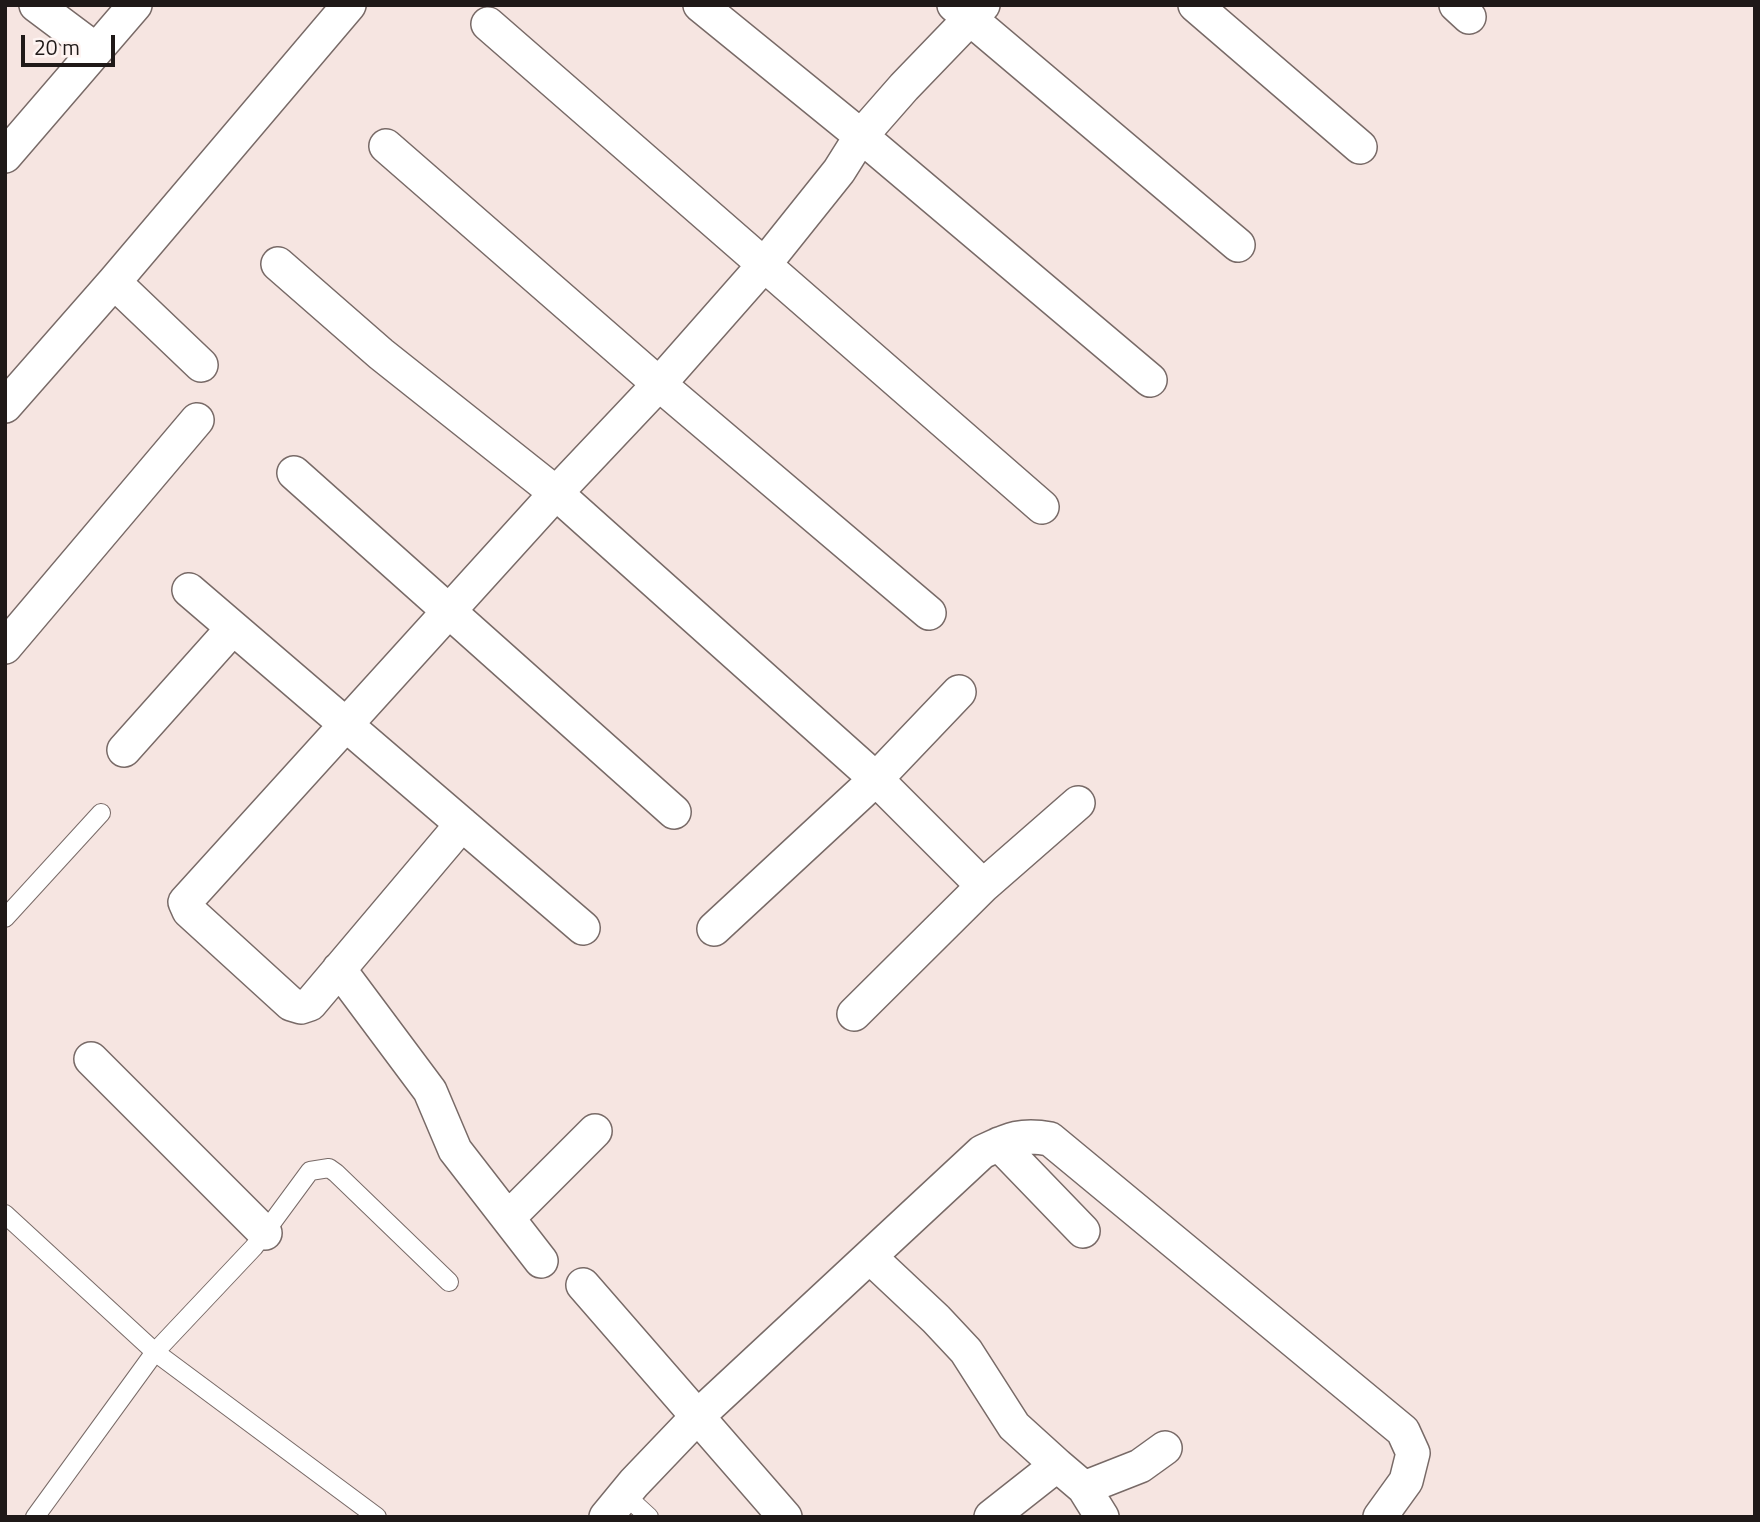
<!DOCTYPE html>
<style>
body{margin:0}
#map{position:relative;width:1760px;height:1522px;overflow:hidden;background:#f6e5e1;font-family:"Titillium Web",sans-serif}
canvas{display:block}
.frame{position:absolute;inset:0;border:7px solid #1f1918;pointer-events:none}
.scale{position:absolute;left:21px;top:35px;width:94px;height:32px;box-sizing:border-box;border:4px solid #1f1918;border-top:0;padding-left:9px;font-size:21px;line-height:24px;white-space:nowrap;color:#1f1918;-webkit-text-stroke:5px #fef4f2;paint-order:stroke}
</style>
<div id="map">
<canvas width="1760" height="1522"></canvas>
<div class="frame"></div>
<div class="scale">20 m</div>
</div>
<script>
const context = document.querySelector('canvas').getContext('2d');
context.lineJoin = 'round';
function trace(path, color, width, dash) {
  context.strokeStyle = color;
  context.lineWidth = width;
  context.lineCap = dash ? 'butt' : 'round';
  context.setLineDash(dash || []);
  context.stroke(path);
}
const lane = new Path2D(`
 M5 918 101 813
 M5 1214 155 1352 377 1517
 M625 1495 649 1517
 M35 1517 155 1352 254 1247 310 1171 329 1168 336 1173 449 1282`);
const street = new Path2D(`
 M36 5 96 50
 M700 5 861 136 1150 380
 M954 5 1238 245
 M1195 5 1360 147
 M1456 5 1469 17
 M488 24 1042 507
 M386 146 659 384 929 613
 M5 156 135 5
 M278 264 381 354 556 493 876 779 983 886
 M114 282 201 365
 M5 406 114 282 349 5
 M294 473 674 812
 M189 590 583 928
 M5 647 197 420
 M124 750 233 628
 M462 824 310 1004 301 1007 291 1004 189 911 185 902 556 493 659 384 763 266 839 171 861 136 904 87 983 5
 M714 929 876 779 959 692
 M339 969 430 1091 455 1150 541 1261
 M854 1014 983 886 1078 803
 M91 1059 265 1233
 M999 1144 1083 1231
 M508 1218 595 1131
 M870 1257 936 1319 966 1351 1014 1426 1057 1465
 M583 1285 785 1517
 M1084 1488 1140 1466 1165 1448
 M606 1517 634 1483 698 1416 982 1152C1008 1140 1021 1133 1050 1139L1403 1431 1413 1453 1406 1481 1380 1517
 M991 1517 1057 1465 1084 1488 1102 1517`);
trace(lane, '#786a67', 20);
trace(street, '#786a67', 36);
trace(lane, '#fff', 18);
trace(street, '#fff', 33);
</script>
